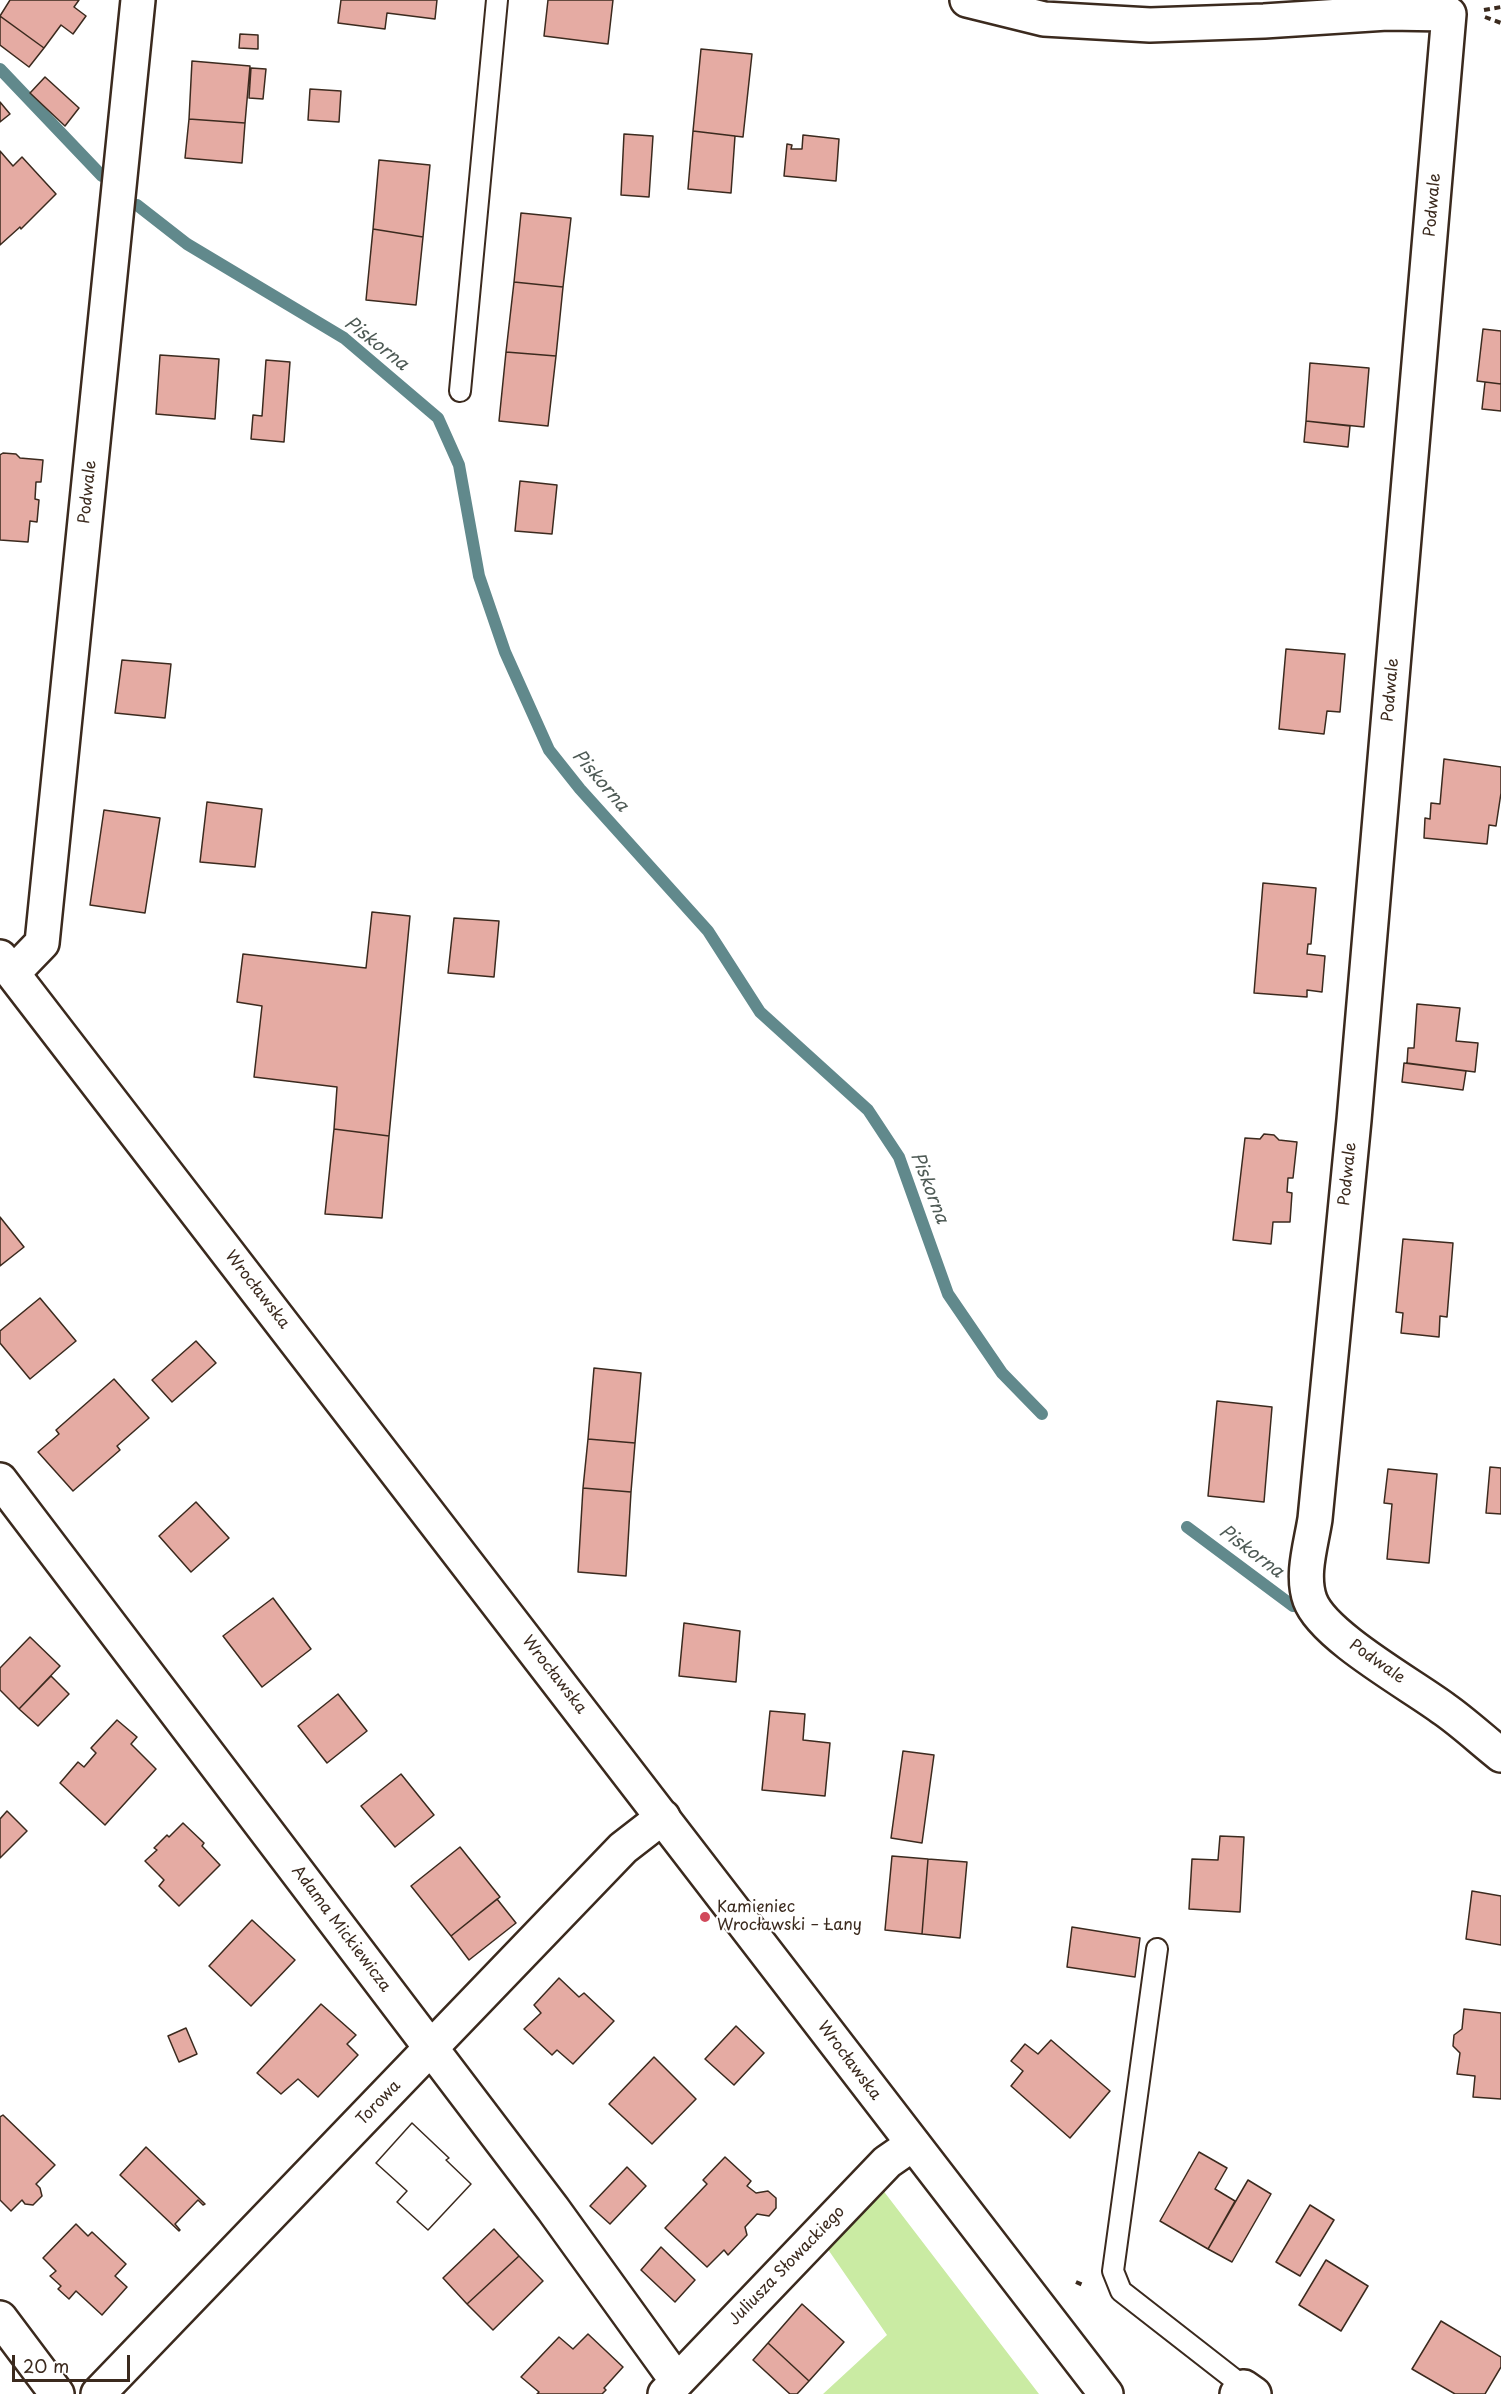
<!DOCTYPE html>
<meta charset="utf-8">
<style>
body{margin:0}
#map{position:relative;width:1501px;height:2394px;overflow:hidden;background:#fff;font-family:"Playpen Sans",sans-serif}
canvas{display:block}
.scale{position:absolute;left:12px;top:2355px;width:118px;height:27px;box-sizing:border-box;border:3px solid #3b2a1e;border-top:0;padding-left:8px;font-size:18px;line-height:21px;white-space:nowrap;color:#3b2a1e;-webkit-text-stroke:4px #fff;paint-order:stroke}
</style>
<div id="map">
<canvas width="1501" height="2394"></canvas>
<div class="scale">20 m</div>
</div>
<script>
const context = document.querySelector('canvas').getContext('2d');
context.lineJoin = 'round';
function paint(path, color) {
  context.fillStyle = color;
  context.fill(path, 'evenodd');
}
function trace(path, color, width, dash) {
  context.strokeStyle = color;
  context.lineWidth = width;
  context.lineCap = dash ? 'butt' : 'round';
  context.setLineDash(dash || []);
  context.stroke(path);
}
function drawText(font, color, halo, rows, align = 'center') {
  context.font = font + ' "Playpen Sans",sans-serif';
  context.lineWidth = 4.5;
  context.setLineDash([]);
  context.textBaseline = 'middle';
  context.strokeStyle = halo;
  context.fillStyle = color;
  for (const [text, x, y, turn = 0] of rows) {
    context.save();
    context.translate(x, y);
    context.rotate((+turn || 0) * Math.PI / 180);
    context.textAlign = isNaN(turn) ? turn : align;
    if (halo) context.strokeText(text, 0, 0);
    context.fillText(text, 0, 0);
    context.restore();
  }
}
paint(new Path2D(`
 M882 2189 1039 2394H823L887 2335 827 2248Z`), '#caeba3');
trace(new Path2D(`
 M0 69 102 176
 M137 205 187 244 344 338 438 418 459 465 479 576 505 652 549 750 580 789 708 931 760 1012 868 1110 899 1157 948 1294 1002 1373 1042 1414
 M1187 1527 1293 1606`), '#61898c', 12);
const building = new Path2D(`
 M10 0H79L74 7 86 16 73 34 61 25 44 48 0 16Z
 M341 0H437L435 19 387 13 385 29 338 23Z
 M548 0H613L608 44 544 36Z
 M0 16 44 48 29 67 0 45Z
 M240 34 258 35V49L239 48Z
 M701 49 752 54 743 137 693 131Z
 M192 61 250 66 245 123 189 119Z
 M251 68 266 69 263 99 249 98Z
 M45 77 79 108 65 126 30 93Z
 M310 89 341 91 339 122 308 120Z
 M0 102 10 114 0 122Z
 M189 119 245 123 242 163 185 158Z
 M693 131 735 136 731 193 688 189Z
 M624 134 653 136 649 197 621 195Z
 M803 135 839 139 836 181 784 176 787 144 792 145 791 149H802Z
 M0 151 13 166 22 157 56 194 21 229 20 227 0 245Z
 M379 160 430 165 423 237 373 229Z
 M521 213 571 218 563 287 514 282Z
 M373 229 423 237 416 305 366 300Z
 M514 282 563 287 556 356 506 352Z
 M1483 329 1501 331V384L1477 381Z
 M506 352 556 356 548 426 499 421Z
 M160 355 219 359 215 419 156 414Z
 M266 360 290 362 284 442 251 439 253 415 262 416Z
 M1310 363 1369 368 1364 427 1306 421Z
 M1485 382 1501 384V411L1482 409Z
 M1306 421 1350 426 1348 447 1304 442Z
 M3 453 16 454 20 458 43 460 41 482H36L35 499 39 500 37 522 30 521 28 542 0 540V455Z
 M520 481 557 485 552 534 515 531Z
 M1286 649 1345 654 1340 712 1327 711 1324 734 1279 729Z
 M122 660 171 664 165 718 115 713Z
 M1444 759 1501 767V793L1496 826 1489 825 1487 844 1424 838 1425 818 1430 819 1431 803 1440 804Z
 M207 802 262 809 255 867 200 862Z
 M104 810 160 818 145 913 90 905Z
 M1263 883 1316 888 1311 944H1308L1307 954 1325 956 1322 992 1307 990V997L1254 993Z
 M372 912 410 916 389 1136 334 1129 337 1087 254 1077 262 1006 237 1002 243 954 366 968Z
 M454 918 499 921 494 977 448 973Z
 M1417 1004 1460 1008 1456 1041 1478 1043 1475 1072 1407 1063 1408 1048H1414Z
 M1404 1063 1466 1071 1463 1090 1402 1082Z
 M334 1129 389 1136 382 1218 325 1214Z
 M1264 1134 1274 1135 1279 1140 1297 1142 1293 1178H1288L1287 1192 1292 1193 1290 1222H1273L1271 1244 1233 1240 1245 1138 1260 1139Z
 M0 1217 24 1247 0 1266Z
 M1403 1239 1453 1243 1447 1317 1440 1316 1439 1337 1401 1333 1403 1313 1396 1312Z
 M40 1298 76 1341 30 1379 0 1343V1331Z
 M196 1341 216 1363 172 1402 152 1380Z
 M594 1368 641 1373 635 1443 588 1439Z
 M114 1379 149 1418 117 1446 120 1450 73 1491 38 1452 59 1434 56 1430Z
 M1217 1401 1272 1407 1264 1502 1208 1496Z
 M588 1439 635 1443 631 1492 583 1488Z
 M1490 1467 1501 1468V1514L1486 1513Z
 M1388 1469 1437 1474 1429 1563 1387 1559 1392 1504 1384 1503Z
 M583 1488 631 1492 626 1576 578 1572Z
 M196 1502 229 1538 191 1572 159 1536Z
 M273 1598 311 1649 262 1687 223 1636Z
 M684 1623 740 1631 736 1682 679 1676Z
 M30 1637 60 1666 19 1709 0 1690V1668Z
 M51 1676 69 1694 38 1726 19 1709Z
 M338 1694 367 1731 327 1763 298 1726Z
 M770 1711 805 1714 803 1740 830 1743 825 1796 762 1790Z
 M117 1720 137 1737 131 1744 156 1769 105 1825 60 1783 78 1762 84 1767 96 1753 91 1748Z
 M903 1751 934 1755 922 1843 891 1838Z
 M401 1774 434 1815 395 1847 361 1806Z
 M7 1811 27 1831 0 1858V1819Z
 M183 1823 204 1843 202 1846 220 1865 179 1906 159 1886 164 1880 145 1861 157 1850 154 1848 167 1835 169 1837Z
 M1220 1836 1244 1837 1240 1912 1189 1909 1192 1859 1218 1860Z
 M460 1847 500 1897 451 1936 411 1886Z
 M892 1856 928 1859 922 1934 885 1930Z
 M928 1859 967 1862 960 1938 922 1934Z
 M1472 1891 1501 1896V1945L1466 1939Z
 M497 1899 516 1923 469 1960 451 1936Z
 M252 1920 295 1960 251 2006 209 1966Z
 M1072 1927 1140 1938 1135 1977 1067 1967Z
 M559 1978 579 1997 584 1993 614 2021 573 2064 557 2050 552 2055 524 2029 541 2013 534 2005Z
 M321 2004 356 2035 347 2044 358 2055 318 2097 298 2079 281 2094 257 2073Z
 M1464 2009 1501 2013V2099L1473 2097 1475 2076 1457 2074 1460 2053 1453 2046 1454 2035 1462 2029Z
 M736 2026 764 2053 734 2085 705 2059Z
 M186 2028 197 2054 179 2062 168 2036Z
 M1051 2040 1110 2091 1070 2138 1011 2086 1023 2071 1011 2061 1025 2044 1038 2054Z
 M654 2057 696 2099 652 2144 609 2104Z
 M3 2115 55 2165 36 2184 40 2188 42 2196 33 2205 25 2204 22 2200 11 2211 0 2200V2117Z
 M412 2123 449 2158 446 2160 471 2184 428 2230 397 2202 407 2191 376 2163Z
 M412 2123 449 2158 446 2160 471 2184 428 2230 397 2202 407 2191 376 2163Z
 M146 2147 205 2204 203 2205 198 2200 175 2224 180 2230 179 2231 120 2175Z
 M1199 2152 1227 2168 1215 2189 1235 2201 1208 2249 1160 2221Z
 M725 2157 751 2181 747 2186 756 2193 768 2191 776 2198V2208L769 2216 757 2214 745 2227 747 2235 728 2255 724 2250 707 2267 665 2228 707 2184 703 2180Z
 M627 2167 646 2186 610 2224 590 2206Z
 M1248 2180 1271 2194 1232 2262 1208 2249Z
 M1310 2205 1334 2220 1300 2276 1276 2262Z
 M76 2224 88 2236 92 2232 126 2264 115 2276 127 2287 102 2315 76 2291 69 2299 58 2289 61 2286 50 2276 56 2271 43 2258Z
 M494 2229 519 2256 467 2304 443 2278Z
 M661 2247 695 2280 675 2302 641 2270Z
 M519 2256 543 2281 493 2330 467 2304Z
 M1326 2260 1368 2286 1341 2331 1299 2305Z
 M802 2304 844 2342 809 2381 768 2343Z
 M1441 2321 1501 2357V2367L1485 2394H1455L1412 2369Z
 M588 2334 623 2367 604 2388 606 2390 602 2394H537L539 2392 521 2377 559 2337 573 2349Z
 M768 2343 809 2381 797 2394H790L753 2360Z`);
paint(building, '#e5aba3');
trace(building, '#3b2a1e', 1.5);
const service = new Path2D(`
 M460 391 497 0
 M1157 1949 1113 2271 1121 2291 1244 2387`);
const minor = new Path2D(`
 M967 0 1044 19 1150 25 1264 21 1387 13 1449 14 1354 1120 1315 1519C1311 1545 1301 1575 1310 1600 1323 1636 1412 1685 1444 1709 1464 1723 1482 1740 1501 1755
 M13 973 42 943 138 0
 M0 1480 553 2209 677 2381
 M0 2318 57 2394
 M98 2394 623 1848 663 1817
 M665 2394 887 2162 913 2144
 M1237 2394 1244 2387 1254 2394`);
const secondary = new Path2D(`
 M0 957 1106 2394`);
trace(service, '#3b2a1e', 24);
trace(minor, '#3b2a1e', 38);
trace(secondary, '#3b2a1e', 38);
trace(new Path2D(`
 M1484 10 1501 7
 M1485 17 1501 23
 M1076 2282 1085 2286`), '#3b2a1e', 4, [6, 4.5]);
trace(service, '#fff', 20);
trace(minor, '#fff', 33);
trace(secondary, '#fff', 33);
for (const [x, y, r, color] of [
 [705,1917,6,"#d1495b"]
]) {
  const dot = new Path2D();
  dot.arc(x, y, r, 0, 2 * Math.PI);
  context.fillStyle = color;
  context.fill(dot);
  trace(dot, '#fff', 2);
}
drawText('16px', '#3b2a1e', '#fff', [
 ["Podwale",1433,205,-85],
 ["Podwale",88,492,-84],
 ["Podwale",1391,690,-85],
 ["Podwale",1348,1174,-84],
 ["Wrocławska",257,1290,52],
 ["Podwale",1377,1662,35],
 ["Wrocławska",554,1675,52],
 ["Adama Mickiewicza",341,1929,53],
 ["Wrocławska",849,2061,53],
 ["Torowa",379,2103,-46],
 ["Juliusza Słowackiego",787,2266,-46]
]);
drawText('16px', '#3b2a1e', '#fff', [
 ["Kamieniec",717,1908],
 ["Wrocławski – Łany",717,1926]
], 'left');
drawText('italic 18px', '#4e5a55', '#fff', [
 ["Piskorna",376,344,38],
 ["Piskorna",600,781,49],
 ["Piskorna",929,1188,69],
 ["Piskorna",1251,1552,37]
]);
</script>
